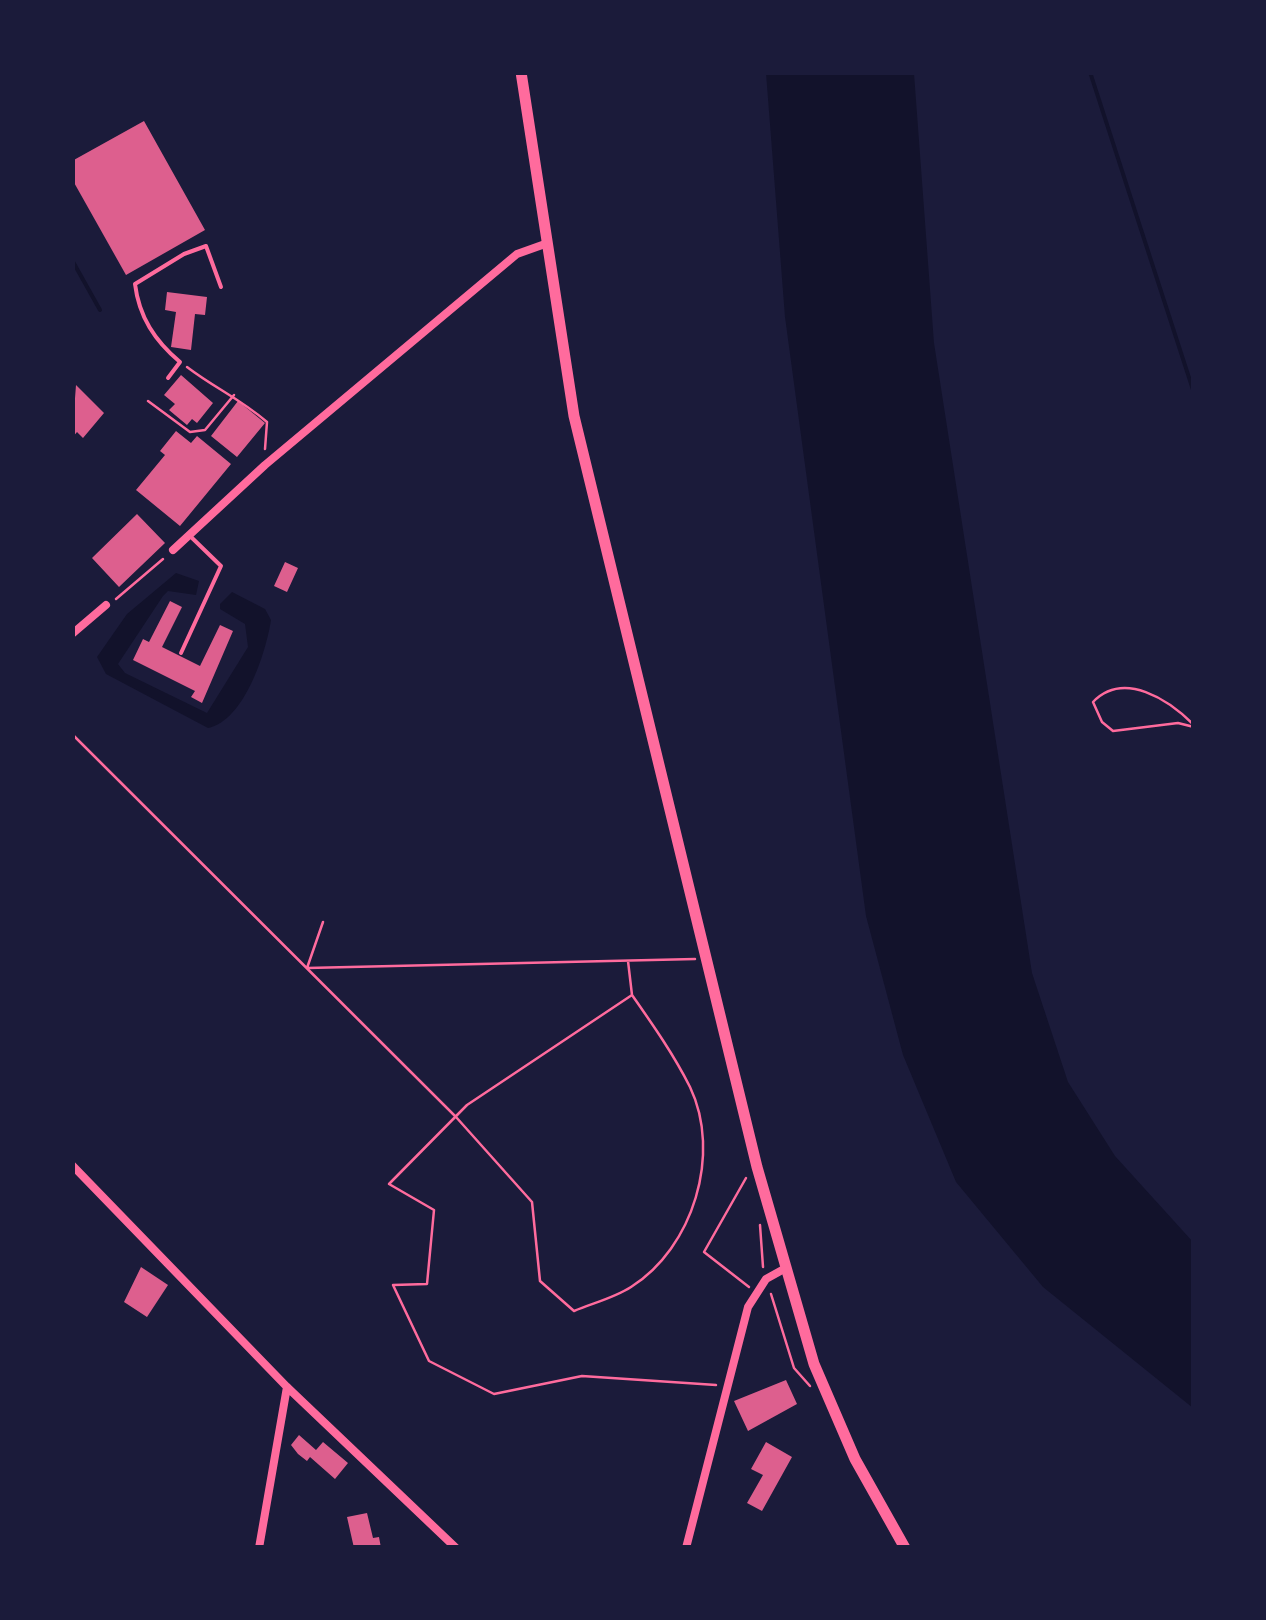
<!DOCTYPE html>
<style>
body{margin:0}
#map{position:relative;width:1266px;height:1620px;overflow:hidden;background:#1b1b3a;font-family:Commissioner,sans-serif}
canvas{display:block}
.frame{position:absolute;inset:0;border:75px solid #1b1b3a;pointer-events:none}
</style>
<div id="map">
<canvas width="1266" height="1620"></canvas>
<div class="frame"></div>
</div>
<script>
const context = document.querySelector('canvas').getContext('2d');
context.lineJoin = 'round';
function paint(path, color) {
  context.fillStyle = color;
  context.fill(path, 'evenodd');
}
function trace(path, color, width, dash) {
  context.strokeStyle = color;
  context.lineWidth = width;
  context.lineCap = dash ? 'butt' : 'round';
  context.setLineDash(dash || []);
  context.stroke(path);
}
paint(new Path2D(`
 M766 73H914L934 343 1032 973 1068 1082 1115 1156 1193 1242V1408L1043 1287 956 1182 903 1055 866 916 785 317Z
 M176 573 199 581 196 595 168 591 163 596 118 664 125 673 207 713 248 647 245 624 220 609V604L232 592 265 609 271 620C266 653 244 721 208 728L106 674 97 657 127 614Z`), '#12122b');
trace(new Path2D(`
 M1090 72 1194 393
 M72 260 100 310`), '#12122b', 4);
paint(new Path2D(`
 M144 121 205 230 126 275 72 179V161Z
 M167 292 207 297 205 315 195 314 191 350 171 347 176 312 165 310Z
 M181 375 213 403 197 423 192 419 187 425 169 410 175 404 164 395Z
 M76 385 104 413 83 438 77 432 72 438Z
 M238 401 265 423 237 457 211 436Z
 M176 431 191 443 197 436 231 464 180 526 136 490 165 455 160 451Z
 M137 514 165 543 119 587 92 558Z
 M285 562 298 568 287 592 274 586Z
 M170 601 182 607 162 647 200 666 220 625 233 631 202 703 191 697 195 691 133 660 143 639 149 642Z
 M141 1267 168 1285 147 1317 124 1302Z
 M786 1380 797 1404 748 1431 734 1401Z
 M299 1435 316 1450 323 1442 348 1463 335 1479 310 1457 307 1461 298 1454 291 1445Z
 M766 1442 792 1457 762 1511 747 1503 763 1475 751 1469Z
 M367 1513 373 1538 379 1537 381 1548H354L347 1517Z`), '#dd5f8e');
trace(new Path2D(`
 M187 367C216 389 239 398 267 422L265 449
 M148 401 190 432 205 430 234 395
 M116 599 163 559
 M1194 725C1169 700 1124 670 1093 702L1102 722 1113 731 1178 723 1194 727
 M72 734 456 1117 532 1202 540 1281 574 1311C593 1303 614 1298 631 1287 693 1248 722 1154 690 1087 674 1055 653 1025 632 995
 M323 922 307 968 695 959
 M628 961 632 995 467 1105 389 1184 434 1210 427 1284 393 1285 429 1361 494 1394 582 1376 716 1385
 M746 1178 704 1252 749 1287
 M760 1225 763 1267
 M771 1294 794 1368 810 1386`), '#ff6b9d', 2.5);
trace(new Path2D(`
 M168 378 180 362C155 341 139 317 135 284L184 254 206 246 221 287
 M181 653 221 566 189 535`), '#ff6b9d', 4);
trace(new Path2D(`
 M173 550 265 465 517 254 545 244
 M72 634 106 605
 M72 1165 287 1387 456 1548
 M259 1548 287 1387
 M686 1548 748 1307 766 1279 784 1269`), '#ff6b9d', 8);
trace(new Path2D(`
 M521 72 574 416 757 1167 814 1364 855 1459 905 1548`), '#ff6b9d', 11);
</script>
